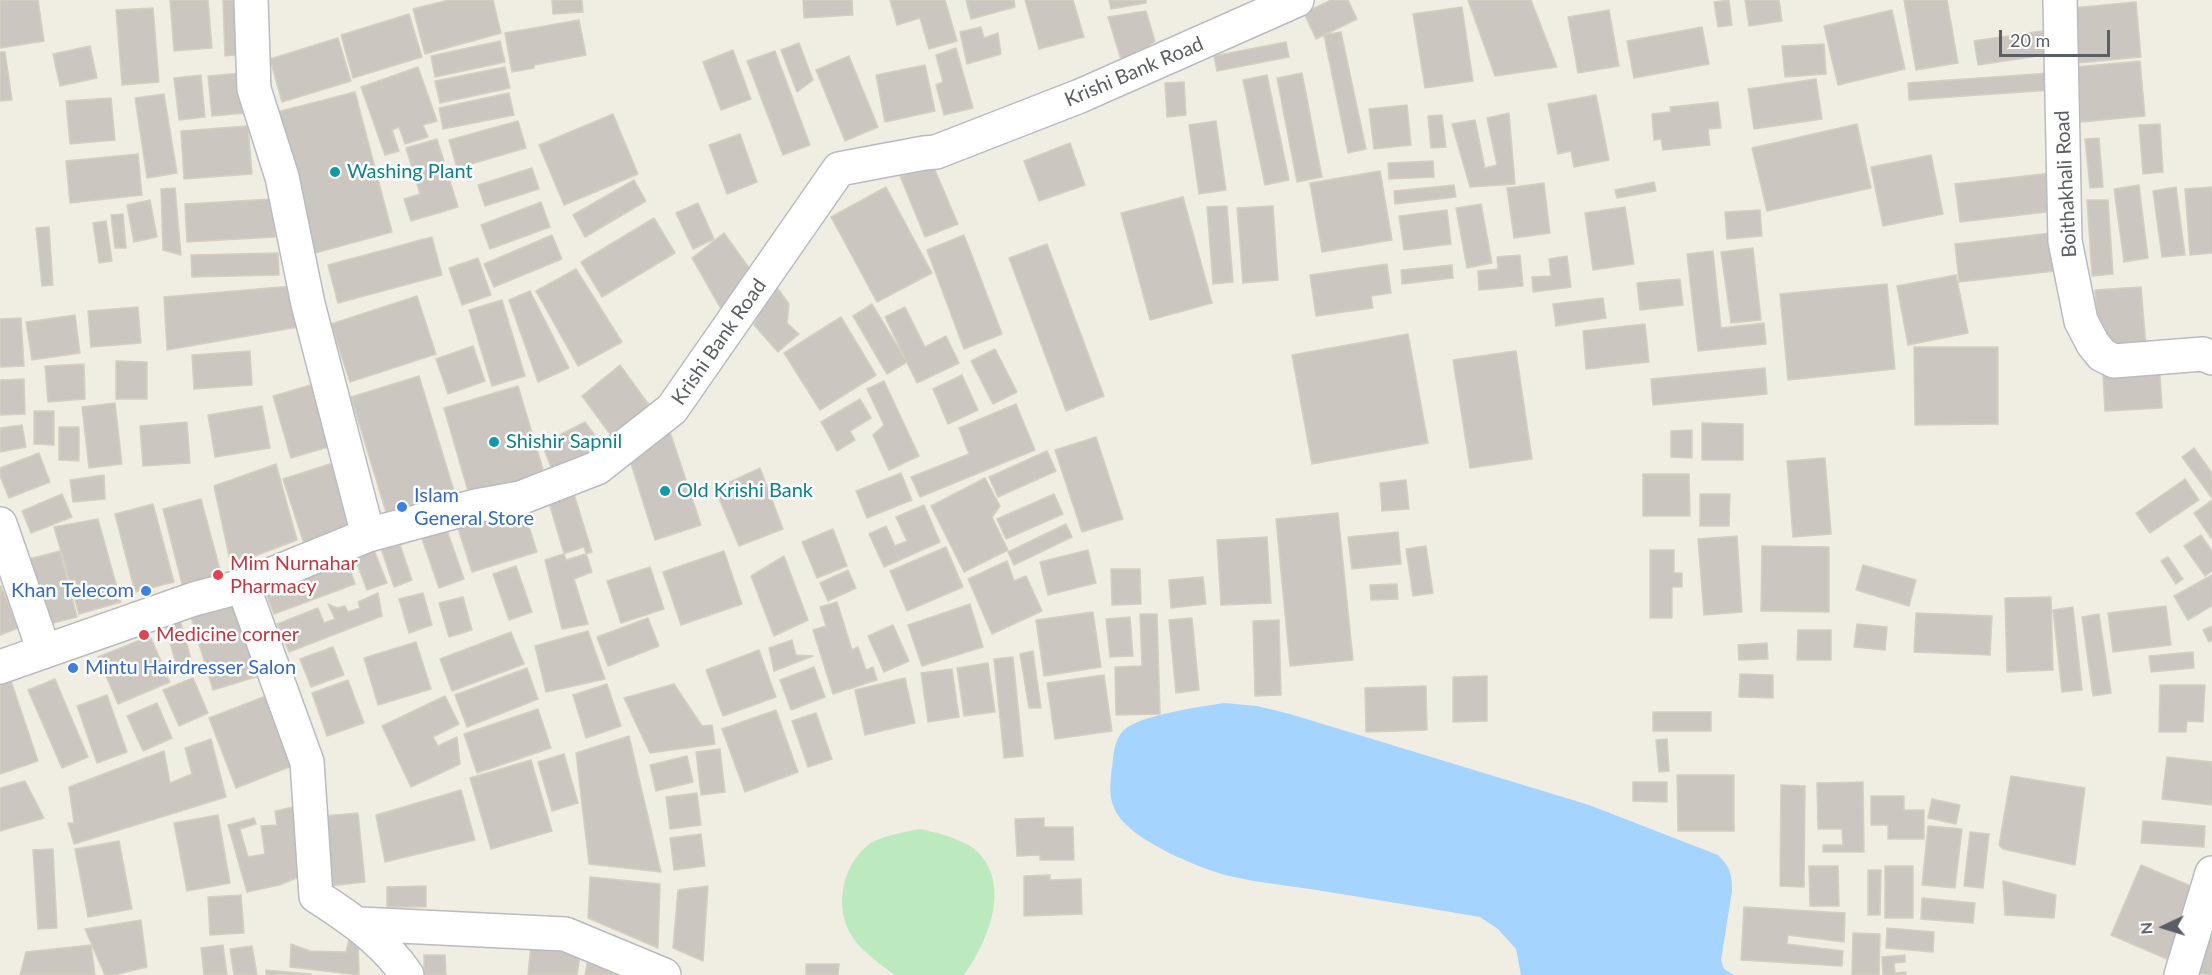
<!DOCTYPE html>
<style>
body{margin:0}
#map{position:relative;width:2212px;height:975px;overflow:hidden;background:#f0ede3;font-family:Lato,sans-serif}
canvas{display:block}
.north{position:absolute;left:2134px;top:897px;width:60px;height:60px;-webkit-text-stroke:4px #fff;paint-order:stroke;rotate:266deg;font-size:16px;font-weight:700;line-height:24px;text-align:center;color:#5b5f65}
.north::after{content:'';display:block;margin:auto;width:21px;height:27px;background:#5b5f65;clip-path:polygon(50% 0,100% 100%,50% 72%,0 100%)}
.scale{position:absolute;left:1999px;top:30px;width:111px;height:27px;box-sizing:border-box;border:3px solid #5b5f65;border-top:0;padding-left:8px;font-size:18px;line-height:21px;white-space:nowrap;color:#5b5f65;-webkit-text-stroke:4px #fff;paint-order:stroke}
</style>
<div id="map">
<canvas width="2212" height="975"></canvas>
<div class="north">N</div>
<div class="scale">20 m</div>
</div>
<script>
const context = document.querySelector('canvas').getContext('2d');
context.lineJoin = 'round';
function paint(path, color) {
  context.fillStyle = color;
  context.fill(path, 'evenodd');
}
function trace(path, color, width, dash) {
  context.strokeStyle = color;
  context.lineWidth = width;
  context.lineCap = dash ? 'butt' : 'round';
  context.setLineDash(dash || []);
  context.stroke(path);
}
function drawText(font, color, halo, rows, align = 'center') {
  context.font = font + ' Lato,sans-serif';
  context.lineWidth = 5;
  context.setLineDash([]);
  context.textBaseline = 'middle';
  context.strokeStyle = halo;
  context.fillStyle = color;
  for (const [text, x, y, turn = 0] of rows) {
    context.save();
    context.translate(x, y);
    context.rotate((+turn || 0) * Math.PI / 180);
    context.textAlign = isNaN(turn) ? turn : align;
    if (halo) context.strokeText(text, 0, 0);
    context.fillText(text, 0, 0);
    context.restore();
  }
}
paint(new Path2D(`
 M920 829C939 833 972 841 983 858 1009 893 986 944 964 975H895C882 966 866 954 856 942 833 914 840 868 867 846 879 836 905 832 920 829Z`), '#bde9bf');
paint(new Path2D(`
 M1224 703 1257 706 1290 714 1589 805 1718 855C1730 867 1732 873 1732 891L1721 960 1724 969 1734 975H1521L1516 949 1498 929 1480 917C1423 907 1366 898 1310 889 1283 885 1255 882 1229 876 1198 868 1131 840 1116 812 1107 795 1111 778 1113 759 1114 749 1116 738 1124 730 1140 715 1200 707 1224 703Z`), '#a4d4ff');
const building = new Path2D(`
 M0 0H38L44 41 0 48Z
 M170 0H208L212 48 174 51Z
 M223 0H241L245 54 225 56Z
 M449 0H493L501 33 425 54 413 9Z
 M552 0H582L583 12 553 14Z
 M803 0H852L853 15 804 18Z
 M890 0H945L957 41 929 49 920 18 897 25Z
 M966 0H1014L1015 7 971 19Z
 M1025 0H1073L1084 37 1039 49Z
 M1109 0H1146V3L1111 9Z
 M1331 0H1348L1357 19 1316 39 1304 13Z
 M1468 0H1531L1557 67 1495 76Z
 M1729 0 1732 25 1718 27 1714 2Z
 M1745 0H1779L1782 21 1749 26Z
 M1904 0H1947L1958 63 1916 70Z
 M2136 2 2141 57 2077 63 2072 8Z
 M1462 7 1473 81 1425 88 1413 14Z
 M153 8 159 82 122 85 116 10Z
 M1609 10 1619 66 1578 73 1568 17Z
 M1892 10 1905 69 1838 85 1824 26Z
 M1146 11 1155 41 1123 66 1108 17Z
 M409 14 422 57 353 78 341 35Z
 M579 20 586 55 534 65V68L512 72 505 33Z
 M981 27 984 38 998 33 1001 54 967 64 960 32Z
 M1702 27 1709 64 1634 78 1627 41Z
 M2042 31 2045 55 1978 65 1974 41Z
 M1341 32 1366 149 1348 153 1324 35Z
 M338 38 351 81 282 102 270 59Z
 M500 41 505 62 435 77 431 56Z
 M1286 42 1289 57 1217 71 1214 56Z
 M799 43 813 80 797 92 781 50Z
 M1824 44 1826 74 1785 77 1782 46Z
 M90 46 97 78 60 86 53 54Z
 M956 48 973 108 944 115 936 85 943 82 936 55Z
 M733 50 751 99 721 110 703 62Z
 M775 51 810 145 783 155 747 61Z
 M0 52H5L12 100 0 101Z
 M849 56 878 127 845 141 816 70Z
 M2140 61 2145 116 2081 122 2076 67Z
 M925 65 935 111 885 122 876 75Z
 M418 67 437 121 423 125 428 137 405 144 399 127 392 130 399 151 385 155 361 87Z
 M505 67 510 88 440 103 435 81Z
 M242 73 246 113 212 116 208 76Z
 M1302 73 1322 177 1297 182 1277 78Z
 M2050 73 2051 90 1909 100 1908 83Z
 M201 75 205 117 179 120 174 78Z
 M1267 75 1289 180 1265 185 1243 80Z
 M1816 79 1822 119 1754 129 1748 89Z
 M1184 82 1186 115 1167 117 1165 83Z
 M355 92 392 232 315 253 277 112Z
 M509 93 514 115 443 129 439 108Z
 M164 94 177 173 147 178 135 98Z
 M1596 95 1609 160 1574 167 1571 151 1558 154 1548 104Z
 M111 98 115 140 70 144 66 101Z
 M1718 102 1721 128 1708 129 1710 145 1663 150 1661 139 1654 140 1652 114 1671 112 1670 107Z
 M1407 105 1411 145 1374 149 1369 109Z
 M1509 113 1515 184 1470 187 1452 124 1475 120 1485 168 1497 165 1487 118Z
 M613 114 638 174 564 205 539 145Z
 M1442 115 1446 147 1431 148 1428 116Z
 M518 121 526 148 457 168 449 140Z
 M1216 121 1226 190 1199 194 1189 125Z
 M1857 124 1871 188 1767 211 1752 148Z
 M2160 124 2163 172 2143 174 2139 125Z
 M248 126 252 174 184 179 181 131Z
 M740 134 757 182 727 194 709 145Z
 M2099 138 2103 187 2090 188 2085 139Z
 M437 139 458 207 411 221 404 199 420 194 406 148Z
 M1070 143 1085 185 1039 201 1024 161Z
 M138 154 142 195 70 203 66 161Z
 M1931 155 1943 214 1883 226 1871 167Z
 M1433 161 1434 177 1389 179 1388 163Z
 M932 163 958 224 925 237 900 176Z
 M532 168 539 189 485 206 478 185Z
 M1380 171 1392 240 1322 252 1310 183Z
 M2051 173 2055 211 1960 222 1955 184Z
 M634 180 646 201 585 237 573 215Z
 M1654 182 1656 191 1617 198 1615 190Z
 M1544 183 1550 233 1514 238 1507 188Z
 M1454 185 1456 197 1395 204 1394 191Z
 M2139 185 2148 258 2124 262 2114 189Z
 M886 187 932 273 877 302 831 217Z
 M2176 187 2185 255 2162 257 2153 191Z
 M2212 187V253L2190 255 2185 189Z
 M175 188 181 255 163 250 161 189Z
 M1183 197 1212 303 1150 320 1121 213Z
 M273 199 275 237 187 242 185 204Z
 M150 200 157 237 134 242 127 205Z
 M2087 200H2108L2113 274 2092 276Z
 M541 202 550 227 490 249 481 225Z
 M698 203 714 239 693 249 676 213Z
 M1481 204 1492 263 1467 268 1456 208Z
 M1227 206 1233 282 1213 284 1207 207Z
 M1273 206 1278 280 1243 283 1237 208Z
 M1625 207 1634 264 1593 270 1585 213Z
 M1447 210 1451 244 1404 250 1399 216Z
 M1760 210 1762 236 1727 239 1725 212Z
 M123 214 126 248H115L111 215Z
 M654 218 675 253 602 297 581 262Z
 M106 221 112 261 99 263 93 223Z
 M49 227 53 285 42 286 36 228Z
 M724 233 752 272 721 309 692 258Z
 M2051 233 2055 271 1959 282 1955 244Z
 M552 235 562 259 494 287 484 264Z
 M964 235 1002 334 964 349 927 250Z
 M432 237 442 275 338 303 328 265Z
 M1047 244 1104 396 1066 411 1009 258Z
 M1753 248 1761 320 1731 323 1721 252Z
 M1713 251 1721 328 1764 323 1766 344 1698 351 1687 254Z
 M278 253 279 275 192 277 191 255Z
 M1520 255 1523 286 1479 290 1478 271 1498 269 1497 257Z
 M1567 256 1571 287 1533 292 1532 277 1551 276 1549 259Z
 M478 258 491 295 462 305 449 268Z
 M1387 264 1391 293 1371 296 1373 308 1316 316 1310 275Z
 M1452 265 1453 278 1402 284 1401 270Z
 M576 269 622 342 578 366 536 291Z
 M1956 275 1968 333 1908 345 1897 286Z
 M1680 279 1683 305 1640 310 1637 283Z
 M773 282 789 304 787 323 799 334 778 352 754 325Z
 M1887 284 1895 369 1788 380 1780 294Z
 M293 286 304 326 167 350 164 297Z
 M2141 287 2146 346 2099 349 2095 290Z
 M530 291 569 368 538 382 509 300Z
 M417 296 436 354 350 382 331 324Z
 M1603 298 1606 318 1556 326 1553 304Z
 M502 300 525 376 492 386 469 310Z
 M872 304 907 362 887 374 853 316Z
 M138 307 141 343 91 347 88 311Z
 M905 307 925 347 946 336 959 363 917 383 885 317Z
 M75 315 80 353 32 360 26 322Z
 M841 317 876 375 820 410 784 353Z
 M21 318 24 366 0 367V319Z
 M1645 324 1649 362 1586 369 1583 331Z
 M1408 334 1428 443 1312 464 1292 355Z
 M473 346 485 381 448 394 436 359Z
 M1914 347H1998V424L1915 425Z
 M995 349 1017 392 993 404 971 361Z
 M250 351 252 385 194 389 192 355Z
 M1516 351 1532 459 1470 468 1453 360Z
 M116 361 147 362V399H116Z
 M84 364 85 399 48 402 45 366Z
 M620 365 657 416 618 445 582 396Z
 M1765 368 1767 394 1653 405 1651 379Z
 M2160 374 2162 408 2105 411 2103 376Z
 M962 375 978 410 948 424 933 389Z
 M419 376 454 491 386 512 351 397Z
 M24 379 25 414 0 415V380Z
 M884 381 919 456 889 470 873 435 884 425 867 389Z
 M318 383 335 445 291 458 273 396Z
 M518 386 545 476 470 498 444 408Z
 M860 399 871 418 850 431 855 440 837 451 821 422Z
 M115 403 122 464 89 468 82 407Z
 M1016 404 1035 450 920 497 911 477 969 454 959 428Z
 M262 406 270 448 215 457 208 415Z
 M34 411H54V445L34 444Z
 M187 422 190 463 143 466 140 426Z
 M585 422 606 450 554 475 542 444Z
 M1702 423 1743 424V460H1702Z
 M22 425 26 447 0 452V428Z
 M59 427H79V461L59 460Z
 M669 429 701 525 655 540 629 457Z
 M1692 430V458L1671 457V431Z
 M1096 437 1123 519 1082 532 1055 450Z
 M2194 448 2212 473V498L2182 457Z
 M1047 451 1056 471 998 497 989 477Z
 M39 453 50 482 9 498 0 476V468Z
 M1825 458 1831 534 1793 537 1787 461Z
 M333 463 353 529 304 544 283 479Z
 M276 464 297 540 231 565 214 486Z
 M760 468 783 529 739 546 715 489Z
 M901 473 912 500 867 518 856 491Z
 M1643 474H1689L1690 516H1643Z
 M104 475 105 499 73 502 70 480Z
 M985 478 1000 506 992 517 1008 550 964 572 931 506Z
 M2185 479 2199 500 2150 533 2136 513Z
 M1406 480 1409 509 1382 511 1380 483Z
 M572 488 592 552 566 560 547 496Z
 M62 494 72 517 31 533 22 511Z
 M1054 494 1063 514 1006 539 997 519Z
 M1700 494H1730L1729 526H1700Z
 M201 499 222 577 183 588 163 509Z
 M2212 500V537L2211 538 2194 513Z
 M153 504 174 582 135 592 115 514Z
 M522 505 537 552 472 572 457 525Z
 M924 505 940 542 884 567 869 534 886 526 895 546 907 541 896 517Z
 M1338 513 1353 660 1290 666 1276 519Z
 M98 519 121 602 79 614 54 527Z
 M443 519 464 579 439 588 418 527Z
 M1066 524 1072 537 1014 565 1008 552Z
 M833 529 847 566 817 578 802 542Z
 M1398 532 1401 564 1352 569 1348 537Z
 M2201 535 2212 551V571L2205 576 2184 546Z
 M377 536 417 539 400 545 412 580 394 587Z
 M1737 536 1742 612 1704 615 1698 539Z
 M1267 537 1271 603 1221 605 1217 540Z
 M372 545 387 583 367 590 353 553Z
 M1426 546 1433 593 1413 596 1406 549Z
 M1762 546 1829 547V612L1761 611Z
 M584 547 592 572 574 579 588 624 562 629 545 560Z
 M946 547 963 587 907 611 890 571Z
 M1088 550 1096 583 1048 595 1040 562Z
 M1650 550H1674V573H1682V587H1672V618H1650Z
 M60 551 77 617 41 626 25 560Z
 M724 551 742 604 681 625 663 572Z
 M344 552 355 584 274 614 262 583Z
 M784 556 808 620 774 636 751 576Z
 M2168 557 2183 579 2176 584 2161 561Z
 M1007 561 1014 581 1026 576 1042 611 992 634 968 579Z
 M1863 565 1916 580 1909 606 1856 590Z
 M516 566 532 612 509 620 493 574Z
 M650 567 664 609 621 623 607 581Z
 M1111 569H1140L1141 604 1112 605Z
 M848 570 856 588 828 601 820 583Z
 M2212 575V606L2188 620 2174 596Z
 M1203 577 1206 604 1171 608 1169 580Z
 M1397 584 1398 599 1371 600 1370 585Z
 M1 586 18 628 0 635V587Z
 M378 593 382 616 289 652 277 624 318 608 324 623 335 619 328 604 337 608 345 606 348 612 360 608 358 602Z
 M423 593 432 625 409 633 399 599Z
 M463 597 472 630 449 637 439 603Z
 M2051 597 2053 670 2007 672 2005 598Z
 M236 600 259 676 213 690 190 614Z
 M837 602 852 650 858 647 866 670 873 667 877 680 833 694 813 630 826 626 820 607Z
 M970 604 983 647 922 666 908 625Z
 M2166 606 2171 645 2113 652 2108 613Z
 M2073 607 2082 690 2062 692 2053 610Z
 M1093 612 1101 667 1044 676 1036 620Z
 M1916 613 1992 616 1990 655 1914 652Z
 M1140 614H1157L1160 714 1116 715 1115 667 1142 666Z
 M2099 614 2111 693 2093 696 2082 617Z
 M1130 617 1133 656 1110 657 1106 619Z
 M648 618 659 646 608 666 597 637Z
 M1192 618 1199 690 1176 693 1169 620Z
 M180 620 192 663 177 668 165 624Z
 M1279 620 1281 695 1255 696 1253 621Z
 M1857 624 1887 627 1885 650 1854 647Z
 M893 625 909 661 884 672 868 636Z
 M2212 626V640L2209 642 2203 630Z
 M1798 630H1831V660H1797Z
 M588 631 605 679 546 692 535 646Z
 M511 632 524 664 452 691 440 659Z
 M150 636 170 682 118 704 98 657Z
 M792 640 796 655 813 656 774 671 769 648Z
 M416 642 431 689 378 705 364 658Z
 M1767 643 1768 659 1739 660 1738 645Z
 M333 647 344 675 311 687 300 659Z
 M759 650 776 697 723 716 706 670Z
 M1033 651 1041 708H1029L1020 654Z
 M2193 652 2194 668 2151 672 2149 656Z
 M1013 657 1023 756 1004 758 994 659Z
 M988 663 995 712 964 716 957 668Z
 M814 667 825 697 791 710 780 680Z
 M527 668 538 699 467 727 455 695Z
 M952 669 959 717 928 722 921 673Z
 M1740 674 1773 675V698L1739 697Z
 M1104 675 1112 731 1055 739 1047 683Z
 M1487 676V721L1453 722V677Z
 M193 678 208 713 179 726 163 690Z
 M905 678 915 723 865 735 855 690Z
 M55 679 88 757 62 768 28 690Z
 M348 680 364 723 327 736 312 693Z
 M11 681 38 761 0 774V685Z
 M607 684 621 726 586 738 573 695Z
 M674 684 702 726 712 725 715 744 650 753 624 698Z
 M2160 685H2205L2203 722 2187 721 2186 732H2159Z
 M1426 686 1427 730 1366 732 1365 688Z
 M271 694 297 764 236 788 209 718Z
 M107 695 127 752 97 763 77 706Z
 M445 696 459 724 433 737 438 746 457 737 460 764 411 787 382 726Z
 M157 703 172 738 143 751 127 716Z
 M538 709 551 748 477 773 464 734Z
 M776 710 798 772 745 792 722 729Z
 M1653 712H1711V731H1653Z
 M816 713 832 759 808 767 792 721Z
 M629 736 661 872 589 864 576 753Z
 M211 739 226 797 74 844 68 823H74L69 787 164 751 170 783 192 774 185 748Z
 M1667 739 1669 771 1659 772 1656 740Z
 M720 749 725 792 701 795 696 752Z
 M564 754 578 803 552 811 538 762Z
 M687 756 693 782 656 791 650 765Z
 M2167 757 2212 762V805L2162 799Z
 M531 760 552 831 491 849 470 778Z
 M1677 775H1734V831H1678Z
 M2011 776 2085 788 2075 865 2003 849 1999 845Z
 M25 781 44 818 0 831V788Z
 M1633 782H1667V802L1633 801Z
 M1863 782 1864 852H1823V845H1843L1842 829H1818L1817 783Z
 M1781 785 1805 786 1804 887 1780 886Z
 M461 790 475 840 385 862 376 815Z
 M697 793 701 825 670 829 666 797Z
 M1871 796H1904V810H1924V839H1888V825H1871Z
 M1932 799 1960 805 1956 824 1928 818Z
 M303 805 304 875 279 885 247 892 228 825 254 818 256 824 240 829 248 857 265 854 261 826 277 825 275 811Z
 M358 813 365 882 320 887 313 817Z
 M218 815 230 883 187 891 174 823Z
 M1044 818V827H1073L1074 860H1040V855L1017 856 1015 819Z
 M2143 821 2205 826 2204 847 2141 843Z
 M1928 826 1962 829 1955 888 1922 885Z
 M1970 832 1989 834 1983 888 1964 886Z
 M701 834 705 866 674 870 670 838Z
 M119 841 132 909 88 917 75 849Z
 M53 849 57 928 38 929 33 850Z
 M2141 865 2198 889 2167 959 2111 935Z
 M1809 866H1838L1839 906H1810Z
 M1885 866H1913V918H1885Z
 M1868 870H1881L1880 915H1868Z
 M1050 875V880L1081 879 1082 914 1024 916V876Z
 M590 877 660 884 658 948 588 918Z
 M2003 881 2056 895 2054 918 2005 915Z
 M426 886V907H387V887Z
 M708 886 703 961 673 948 678 890Z
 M241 895 244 933 210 935 208 897Z
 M1922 898 1975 903 1973 923 1921 919Z
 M1744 907 1845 913 1844 942 1788 935 1787 944 1843 951 1842 966 1741 960Z
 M141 920 147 967 114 975H105L85 929Z
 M1887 928 1934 932 1933 952 1886 948Z
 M2198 930 2212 931V975L2194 973Z
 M1853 933 1880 934 1879 975H1852Z
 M350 936 358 937 359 975 290 967 291 944 310 951 346 952Z
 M592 937 634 975H585Z
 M91 945 95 975H20L26 952Z
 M223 945 227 975H204L201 948Z
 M531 945 581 949 577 975H528Z
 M252 946 257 975H234L230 949Z
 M424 955H445L446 975H424Z
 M1905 955V962L1894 963 1895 973 1906 972V975H1883L1882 957Z
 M806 964H839L838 975H806Z
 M266 970 311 974V975H266Z`);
paint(building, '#cbc7c0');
trace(building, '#d5cfc1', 1.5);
const street = new Path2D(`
 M251 0 254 89 282 177 308 304 368 535
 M2060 0 2065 241 2081 321 2093 344 2102 355 2114 361 2203 354 2212 358
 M0 524 44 651
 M243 586 307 762 316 896C350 918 384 941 407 975
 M0 667 194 599 243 586 368 535 476 506 520 498 597 468 672 409 839 169 924 153 936 152 1080 96 1297 0
 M359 924 565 934 664 975
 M2181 975 2212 873`);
trace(street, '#b8bbc1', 36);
trace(street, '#fff', 33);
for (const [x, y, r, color] of [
 [335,172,6,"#0f9aa8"],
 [494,442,6,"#0f9aa8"],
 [665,491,6,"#0f9aa8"],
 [402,507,6,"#3f7fe0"],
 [218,575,6,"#e0444e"],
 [146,591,6,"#3f7fe0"],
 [144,635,6,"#e0444e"],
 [73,668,6,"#3f7fe0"]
]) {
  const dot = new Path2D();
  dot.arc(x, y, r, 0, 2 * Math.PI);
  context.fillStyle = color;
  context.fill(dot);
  trace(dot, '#fff', 2);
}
drawText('20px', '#5b5f65', '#fff', [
 ["Krishi Bank Road",1134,72,-23],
 ["Boithakhali Road",2066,184,-93],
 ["Krishi Bank Road",719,342,-55]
]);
drawText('20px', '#0d838f', '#fff', [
 ["Washing Plant",347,172],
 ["Shishir Sapnil",506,442],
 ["Old Krishi Bank",677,491]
], 'left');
drawText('20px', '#366cbe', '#fff', [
 ["Islam",414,496],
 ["General Store",414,519],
 ["Khan Telecom",134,591,"right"],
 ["Mintu Hairdresser Salon",85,668]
], 'left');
drawText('20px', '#be3a42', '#fff', [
 ["Mim Nurnahar",230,564],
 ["Pharmacy",230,587],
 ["Medicine corner",156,635]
], 'left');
</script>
